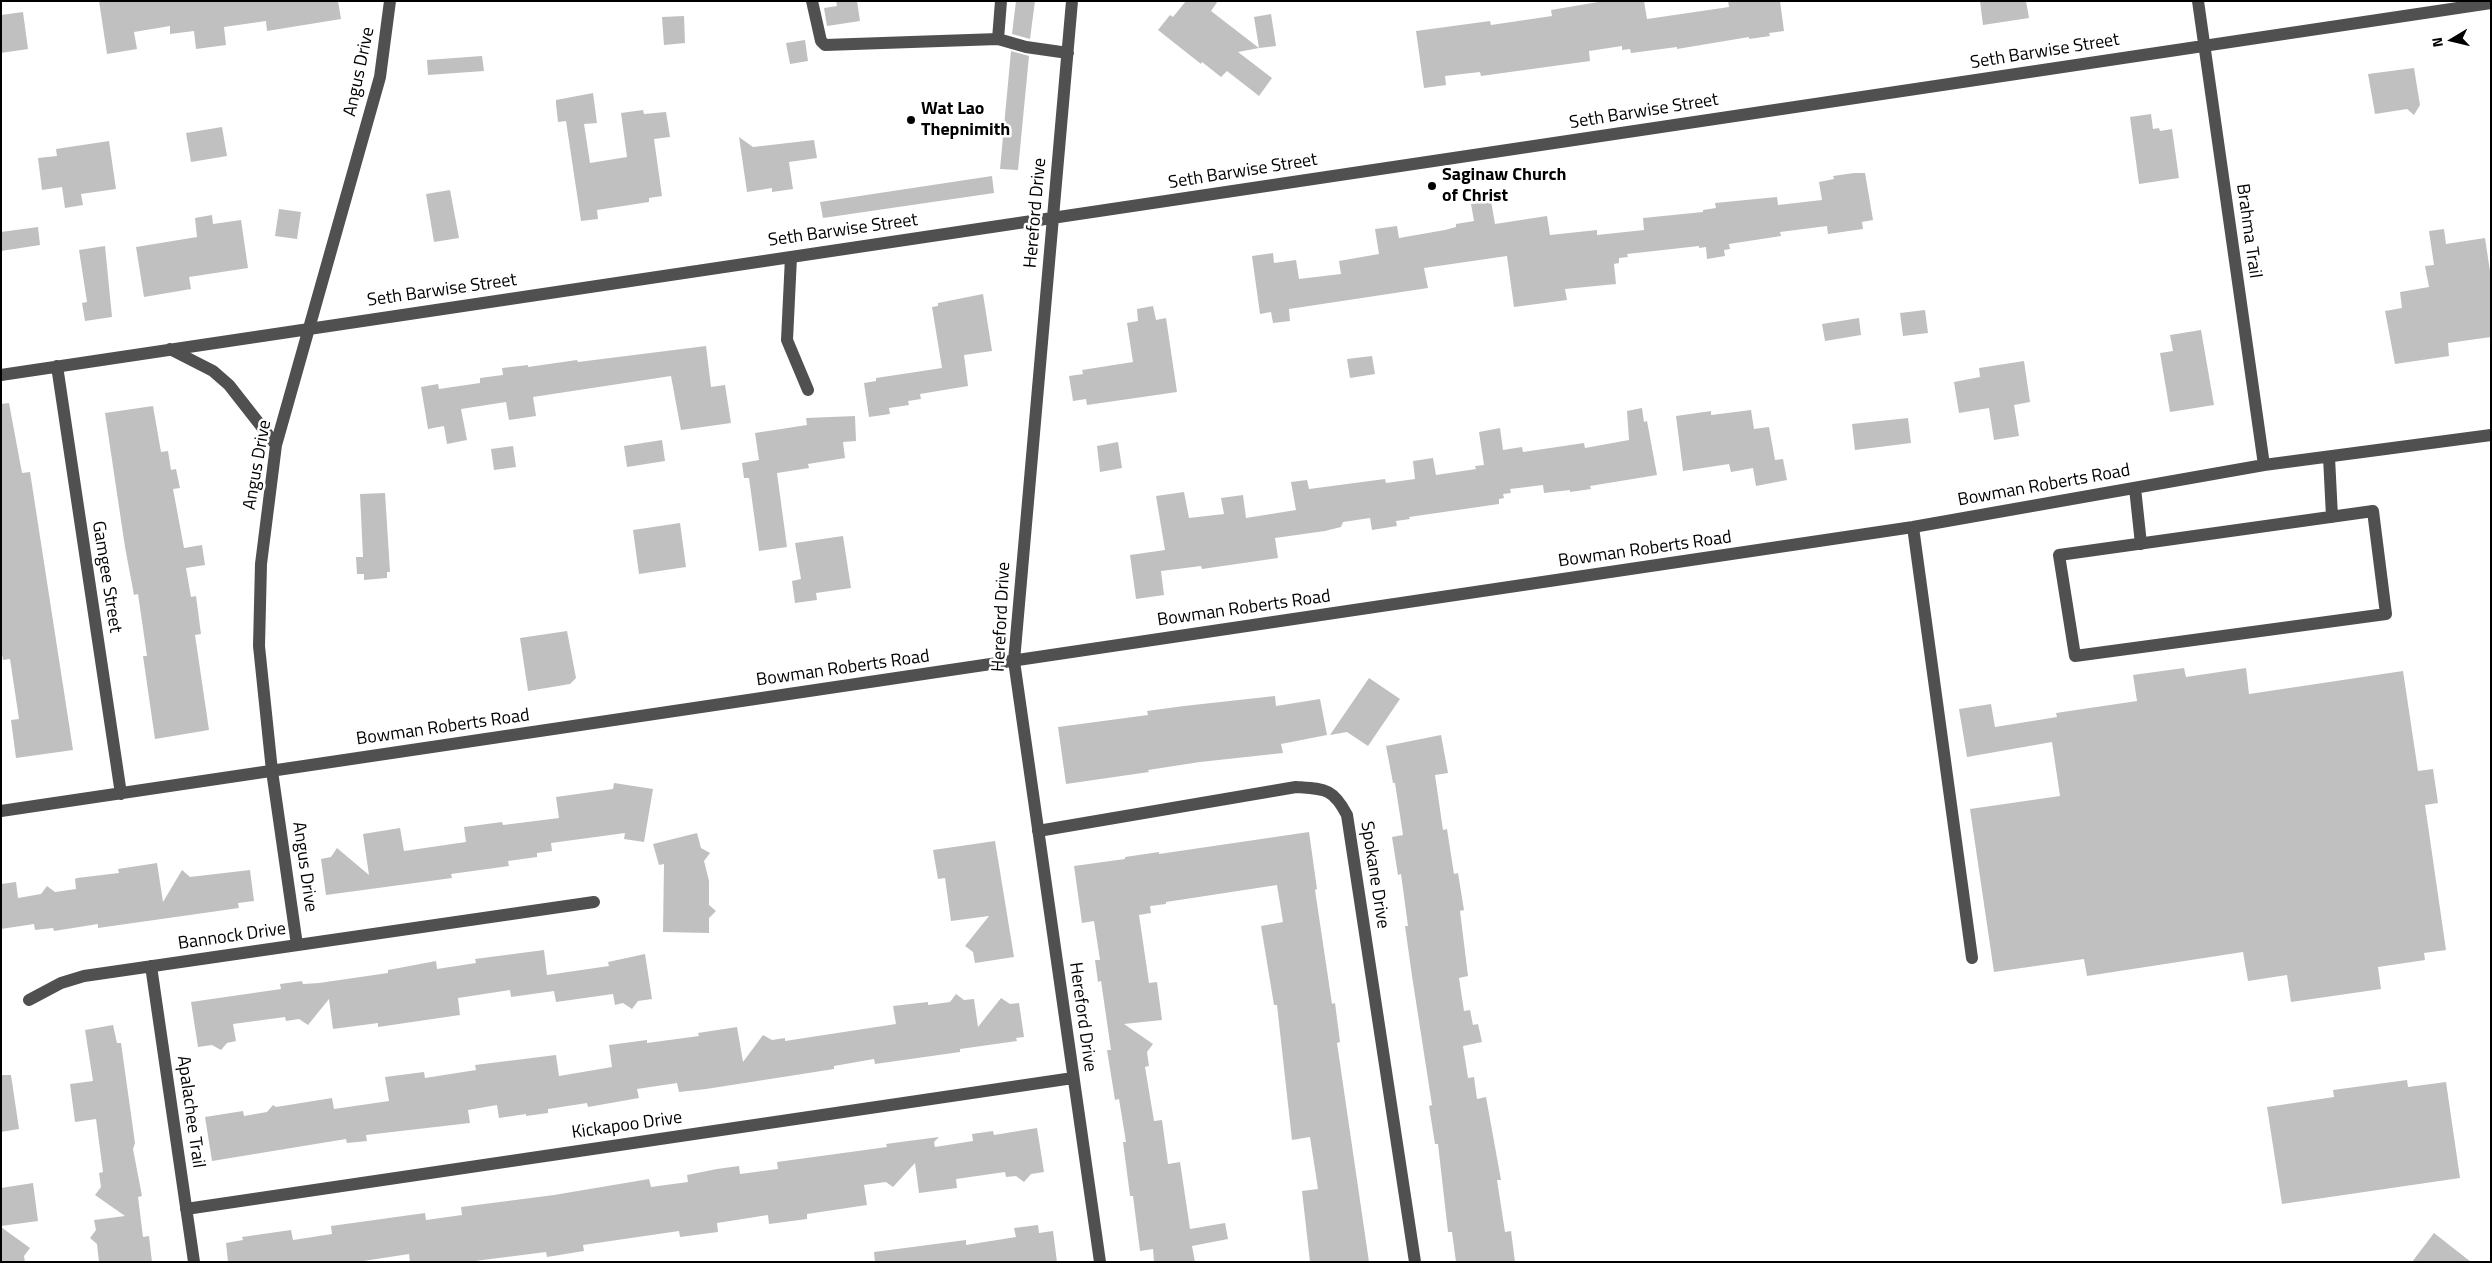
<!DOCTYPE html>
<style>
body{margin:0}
#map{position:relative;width:2492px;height:1263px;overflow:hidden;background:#fff;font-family:"Titillium Web",sans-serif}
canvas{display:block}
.frame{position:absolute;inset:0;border:2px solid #000;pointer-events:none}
.north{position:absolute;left:2427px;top:15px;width:50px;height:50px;-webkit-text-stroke:4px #fff;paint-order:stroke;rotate:261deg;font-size:14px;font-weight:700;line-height:20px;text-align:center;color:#000}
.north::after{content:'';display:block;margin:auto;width:18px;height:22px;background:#000;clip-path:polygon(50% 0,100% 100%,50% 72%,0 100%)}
</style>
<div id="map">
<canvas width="2492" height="1263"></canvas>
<div class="frame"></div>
<div class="north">N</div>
</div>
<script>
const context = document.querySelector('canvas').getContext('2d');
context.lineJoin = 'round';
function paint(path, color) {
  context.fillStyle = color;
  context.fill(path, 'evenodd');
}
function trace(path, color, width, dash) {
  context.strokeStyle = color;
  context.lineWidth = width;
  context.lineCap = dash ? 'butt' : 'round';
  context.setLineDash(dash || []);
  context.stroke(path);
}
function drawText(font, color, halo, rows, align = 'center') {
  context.font = font + ' "Titillium Web",sans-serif';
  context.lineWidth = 5;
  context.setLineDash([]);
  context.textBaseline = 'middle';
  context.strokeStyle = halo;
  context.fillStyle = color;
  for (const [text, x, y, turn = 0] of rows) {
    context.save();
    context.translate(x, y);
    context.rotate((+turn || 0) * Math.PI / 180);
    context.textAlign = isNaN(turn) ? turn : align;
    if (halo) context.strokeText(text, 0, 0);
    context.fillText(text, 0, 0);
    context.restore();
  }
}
paint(new Path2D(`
 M99 1H338L341 19 267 31 266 21 224 27 226 45 196 49 194 31 170 34V26L134 32 137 49 107 54Z
 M836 1H857L860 21 827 26 824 8 837 6Z
 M1016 1H1035L1030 39 1012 34Z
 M1186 1H1218L1211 11 1259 48 1238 52 1272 78 1259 96 1227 71 1221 77 1202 62 1201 64 1158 30 1170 15 1173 17Z
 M1604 1H1644L1647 19 1729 7 1728 1H1780L1784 31 1769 33 1770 36 1749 39V37L1677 49V47L1631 53 1630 49 1622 50V46L1589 51 1590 61 1481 76 1480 72 1445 76 1446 85 1424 88 1416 31 1490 21 1491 25 1552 16 1551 10Z
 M1980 1H2026L2029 18 1983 25Z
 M23 12 28 49 1 53V15Z
 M1271 14 1276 46 1259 48 1254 17Z
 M684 16 685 43 664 45 662 17Z
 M805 40 808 61 790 64 786 43Z
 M1011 51 1029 56 1018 170 1000 169Z
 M482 56 484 71 428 75 427 60Z
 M2414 68 2420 105 2414 115 2407 109 2375 114 2368 74Z
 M593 93 597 123 584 124 590 163 627 157 621 113 643 110 644 114 666 112 670 137 654 139 662 196 649 198V202L597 210 598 219 581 221 566 121 558 122 556 104V100Z
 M2151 114 2153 129 2159 128 2160 131 2172 129 2179 178 2139 184 2130 117Z
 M222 127 227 156 191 162 186 133Z
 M739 137 753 147 814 140 817 158 789 162 793 189 772 192V188L747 192Z
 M109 141 116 189 81 194 83 205 65 208 62 187 42 190 38 158 57 156 56 149Z
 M1854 173H1865L1873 220 1862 222 1863 229 1828 234 1827 226 1780 232 1781 236 1729 244 1730 249 1724 250 1725 256 1707 259 1706 247 1699 248V246L1627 254 1628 257 1619 258V263L1614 264 1616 284 1565 289 1567 300 1514 307 1507 256 1424 268 1428 288 1289 309 1290 321 1273 323 1271 312 1260 314 1252 256 1273 253 1274 263 1296 260 1299 279 1341 274 1339 261 1379 254 1375 229 1397 226 1399 238 1445 230 1456 227V224L1474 221 1471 204 1491 201 1495 224 1547 216 1550 235 1597 230V235L1644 230 1643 218 1703 212V210L1716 208 1715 203 1777 197 1778 205 1822 200 1819 182 1834 179 1833 176Z
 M992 176 994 193 823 218 820 202Z
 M450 190 459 238 434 242 426 194Z
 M279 209 301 212 297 239 275 236Z
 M212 215 213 224 241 220 248 268 189 277 191 289 144 297 136 247 197 237 195 218Z
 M38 227 40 245 1 251V232Z
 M2444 229 2446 244 2485 238 2491 278V337L2448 343 2449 356 2395 364 2385 311 2402 308 2400 292 2429 287 2425 266 2434 265 2429 231Z
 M105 246 112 317 85 321 82 303 87 302 79 250Z
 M983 294 992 351 964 355 968 386 920 394 921 399 908 401 909 405 889 408 890 414 869 417 864 383 876 381V378L942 368 932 307 938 306V303Z
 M1153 306 1156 320 1166 318 1177 392 1087 405 1086 399 1073 401 1069 376 1083 374 1082 370 1133 362 1127 323 1138 321 1137 309Z
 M1925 310 1928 333 1903 336 1900 313Z
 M1859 318 1861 335 1825 341 1822 324Z
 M2201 330 2214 405 2170 412 2160 353 2173 351 2170 335Z
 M706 346 711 387 725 385 731 423 681 430 671 376 533 397 536 416 509 420 506 402 461 409 467 440 447 444 444 426 428 429 421 387 438 384 439 389 480 383V378L503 375 502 368 528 365V367L577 360 578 362Z
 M1372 356 1375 374 1350 378 1347 359Z
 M2024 361 2030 402 2014 405 2019 436 1994 440 1989 408 1959 413 1954 382 1980 377 1979 368Z
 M9 403 22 473 30 472 73 750 16 758 11 720 19 719 10 659 3 660 1 649V404Z
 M153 406 161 452 168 451 171 470 176 469 180 488 173 489 184 548 202 545 205 565 186 568 191 597 196 596 201 634 195 635 209 730 155 739 143 656H147L138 594 134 595 125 547 105 413Z
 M1642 408 1644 422 1647 421 1657 475 1590 486 1591 489 1570 492V490L1544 493 1543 485 1510 489 1511 493 1503 494 1504 498 1499 499V504L1409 517 1410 519 1396 521 1397 526 1372 530 1370 518 1343 522 1341 527 1325 531 1275 538 1278 558 1202 569 1201 566 1161 571 1164 595 1136 599 1130 555 1165 550 1156 496 1184 492 1189 518 1224 514 1221 498 1243 495 1246 518 1296 510 1291 482 1307 480 1309 489 1385 479 1386 483 1415 479 1413 461 1433 458 1436 475 1476 469 1475 466 1484 465 1479 432 1500 428 1503 450 1522 447 1523 452 1584 443 1585 448 1629 440 1627 411Z
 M1751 410 1754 429 1769 427 1775 460 1783 459 1787 480 1756 486 1753 468 1731 472 1729 464 1683 471 1676 416 1711 411V415Z
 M855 416 856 441 843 442 845 458 808 464 809 468 777 473 787 547 759 551 749 478H744L742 463 759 460 755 433 807 425 806 418Z
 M1908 418 1911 443 1855 450 1852 424Z
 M662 440 665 461 627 467 624 446Z
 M1118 442 1122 468 1100 472 1097 446Z
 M513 446 516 467 494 470 491 449Z
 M385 493 390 572H387V578L364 580V574H357L356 557H363L360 494Z
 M680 523 686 567 639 574 633 530Z
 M843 536 851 588 816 593 817 600 795 603 792 581 801 579 795 543Z
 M567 631 576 678 570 684 528 691 520 638Z
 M2184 668 2186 677 2246 668 2249 694 2403 671 2418 771 2433 769 2438 803 2425 805 2446 950 2424 953 2425 960 2378 967 2381 989 2291 1002 2287 975 2248 981 2243 952 2087 976 2084 959 1994 972 1970 809 2060 796 2052 742 1967 757 1959 709 1991 704 1995 727 2057 717 2056 713 2137 701 2133 675Z
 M1369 678 1400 699 1368 746 1347 732 1330 735Z
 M1275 696 1276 706 1320 699 1327 735 1281 744 1283 753 1200 762 1148 770 1149 772 1066 784 1058 727 1148 715 1147 711 1184 706Z
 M1441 735 1448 773 1435 775 1443 830 1447 829 1454 874 1458 873 1464 910 1460 911 1468 976 1459 978 1464 1011 1470 1010 1473 1025 1478 1024 1482 1042 1463 1046 1468 1078 1474 1077 1477 1099 1486 1097 1501 1180H1497L1505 1232 1511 1231 1515 1262H1456L1452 1232H1448L1438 1144H1435L1429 1106 1432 1105 1412 976 1405 926H1408L1401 874 1398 875 1392 837 1403 835 1395 783H1393L1386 746Z
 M614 783 653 789 644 842 624 839 625 833 551 843 552 851 537 853V857L508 861 509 866 451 874 452 878 326 895 321 859 331 857 337 848 369 875 363 834 400 828 404 851 466 842 464 827 502 822 503 825 559 818 556 797 613 789Z
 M1309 832 1317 889 1315 890 1332 1004 1335 1003 1340 1042 1337 1043 1369 1262H1310L1302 1191 1318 1189 1310 1137 1292 1140 1277 1005H1274L1261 926 1283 922 1277 885 1166 902V904L1150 906 1151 913 1139 915 1149 983 1157 982 1162 1020 1124 1024 1153 1044 1147 1052 1149 1066 1145 1067 1154 1121 1162 1120 1168 1164 1180 1162 1190 1229 1225 1223 1228 1239 1192 1246 1195 1262H1154L1153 1249 1140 1251 1133 1196H1130L1123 1142H1126L1119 1099 1115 1100 1112 1081 1107 1050H1111L1101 981 1098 982 1095 960H1100L1094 921 1082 923 1074 866 1125 859V857L1159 852V854Z
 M697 833 701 848 710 853 704 861 709 881V905L716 911 709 918V933L663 932 664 864 659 865 653 844Z
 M995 841 1014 957 975 963 973 952 965 946 989 916 951 921 945 878 938 879 933 850Z
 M157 863 163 902 182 870 190 877 250 870 254 901 238 903 239 908 98 928V924L54 931 53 928 35 930 34 924 1 929V884L16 882 18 898 41 894 47 886 55 892 76 889 75 879 77 878 119 873 118 869Z
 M544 950 547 975 609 966 608 962 645 954 652 999 638 1001 632 1009 623 1003 615 1005 613 994 556 1002 554 991 511 997 510 990 458 998 460 1015 378 1027V1023L333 1029 329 999 308 1025 299 1019 286 1021 285 1017 233 1024 236 1041 227 1043 221 1050 212 1045 198 1047 191 1002 281 989 280 984 302 981 303 984 319 983 388 973V970L436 961 437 969 476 963 475 959Z
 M956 994 964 1000 974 999 978 1027 1001 998 1010 1004 1019 1003 1024 1037 1016 1038 1017 1041 960 1049V1052L875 1064 874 1059 834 1066V1069L706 1089 679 1092 677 1083 637 1089 639 1098 588 1107 587 1103 548 1109V1113L526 1116V1114L499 1118 497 1105 468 1110 470 1123 366 1135 367 1141 347 1143 346 1139 212 1161 205 1117 243 1111 244 1116 267 1112 273 1105 276 1107 332 1098 334 1109 389 1101 385 1077 424 1072 425 1078 476 1070 475 1065 556 1055 559 1076 612 1067 609 1045 647 1040V1043L699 1036 698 1033 737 1027 743 1062 763 1035 772 1040 785 1038V1041L896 1024 893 1006 928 1002V1005L950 1002Z
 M113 1025 117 1043H121L135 1143 133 1149 142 1196 138 1197 143 1237 149 1236 152 1262H99L97 1244 90 1238 96 1230 94 1220 125 1216 95 1195 101 1187 99 1173 103 1172 96 1119 75 1122 70 1084 93 1081 85 1030Z
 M1 1075H11L19 1129 1 1132Z
 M2407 1080 2408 1087 2446 1082 2460 1178 2282 1204 2267 1107 2334 1097 2333 1090Z
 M1037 1128 1044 1172 1031 1174 1024 1182 1016 1176 1006 1177 1005 1172 956 1179 957 1188 919 1193 915 1163 893 1187 886 1182 864 1185 867 1205 807 1214V1219L769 1224 768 1215 717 1223 718 1232 680 1237 679 1231 583 1245 584 1251 547 1257 546 1252 467 1262H410L409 1254 357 1262H228L226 1243 243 1240 242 1237 291 1230 293 1240 332 1234 331 1226 425 1213 426 1220 462 1215 461 1207 554 1195 649 1179 651 1187 688 1182 687 1175 717 1169 739 1166 740 1174 778 1169 777 1162 887 1147 886 1144 908 1141 939 1137 934 1142 935 1147 973 1141 972 1134 993 1131 994 1135Z
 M33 1183 38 1221 1 1226V1188Z
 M1038 1225 1039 1233 1053 1231 1057 1262H875L874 1252 966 1240V1245L1016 1237 1014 1228Z
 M1 1227 30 1248 24 1256 25 1262H1Z
 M2434 1233 2471 1262H2412Z`), '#c0c0c0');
trace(new Path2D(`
 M812 1 821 41 825 45 998 39
 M1001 1 998 39 1026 47 1068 53
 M1072 1 1014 661 1100 1262
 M2198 1 2264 465
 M791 257 787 340 808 390
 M170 349 213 371 229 385 276 445
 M57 366 121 794
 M1 375 2491 3
 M2329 457 2332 517
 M2135 488 2141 544
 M2373 511 2386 614 2075 656 2059 555Z
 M1913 527 1972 958
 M1 811 1913 527 2264 465 2491 435
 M1038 831 1296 787C1325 789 1333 788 1347 815L1415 1262
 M297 945 272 771 259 646 261 564 276 445 380 77 390 1
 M151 966 194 1262
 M29 1000 61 983 84 976 594 902
 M186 1209 1073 1078`), '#505050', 12);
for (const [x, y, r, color] of [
 [911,120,5,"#000"],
 [1432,186,5,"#000"]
]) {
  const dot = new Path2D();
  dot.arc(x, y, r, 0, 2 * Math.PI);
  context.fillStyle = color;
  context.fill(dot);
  trace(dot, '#fff', 2);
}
drawText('18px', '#000', '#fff', [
 ["Seth Barwise Street",2045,52,-9],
 ["Angus Drive",360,72,-78],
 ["Seth Barwise Street",1644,112,-9],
 ["Seth Barwise Street",1243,172,-9],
 ["Hereford Drive",1036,213,-85],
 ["Seth Barwise Street",843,231,-8],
 ["Brahma Trail",2248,231,82],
 ["Seth Barwise Street",442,291,-8],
 ["Angus Drive",258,465,-80],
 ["Bowman Roberts Road",2044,486,-10],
 ["Bowman Roberts Road",1645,550,-8],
 ["Gamgee Street",106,577,81],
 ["Bowman Roberts Road",1244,609,-8],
 ["Hereford Drive",1002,617,-87],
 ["Bowman Roberts Road",843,669,-8],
 ["Bowman Roberts Road",443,728,-8],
 ["Angus Drive",304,867,82],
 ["Spokane Drive",1374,875,81],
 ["Bannock Drive",232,937,-8],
 ["Hereford Drive",1082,1017,82],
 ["Apalachee Trail",190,1112,82],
 ["Kickapoo Drive",627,1126,-8]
]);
drawText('bold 18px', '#000', '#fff', [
 ["Wat Lao",921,110],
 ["Thepnimith",921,131],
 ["Saginaw Church",1442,176],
 ["of Christ",1442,197]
], 'left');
</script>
